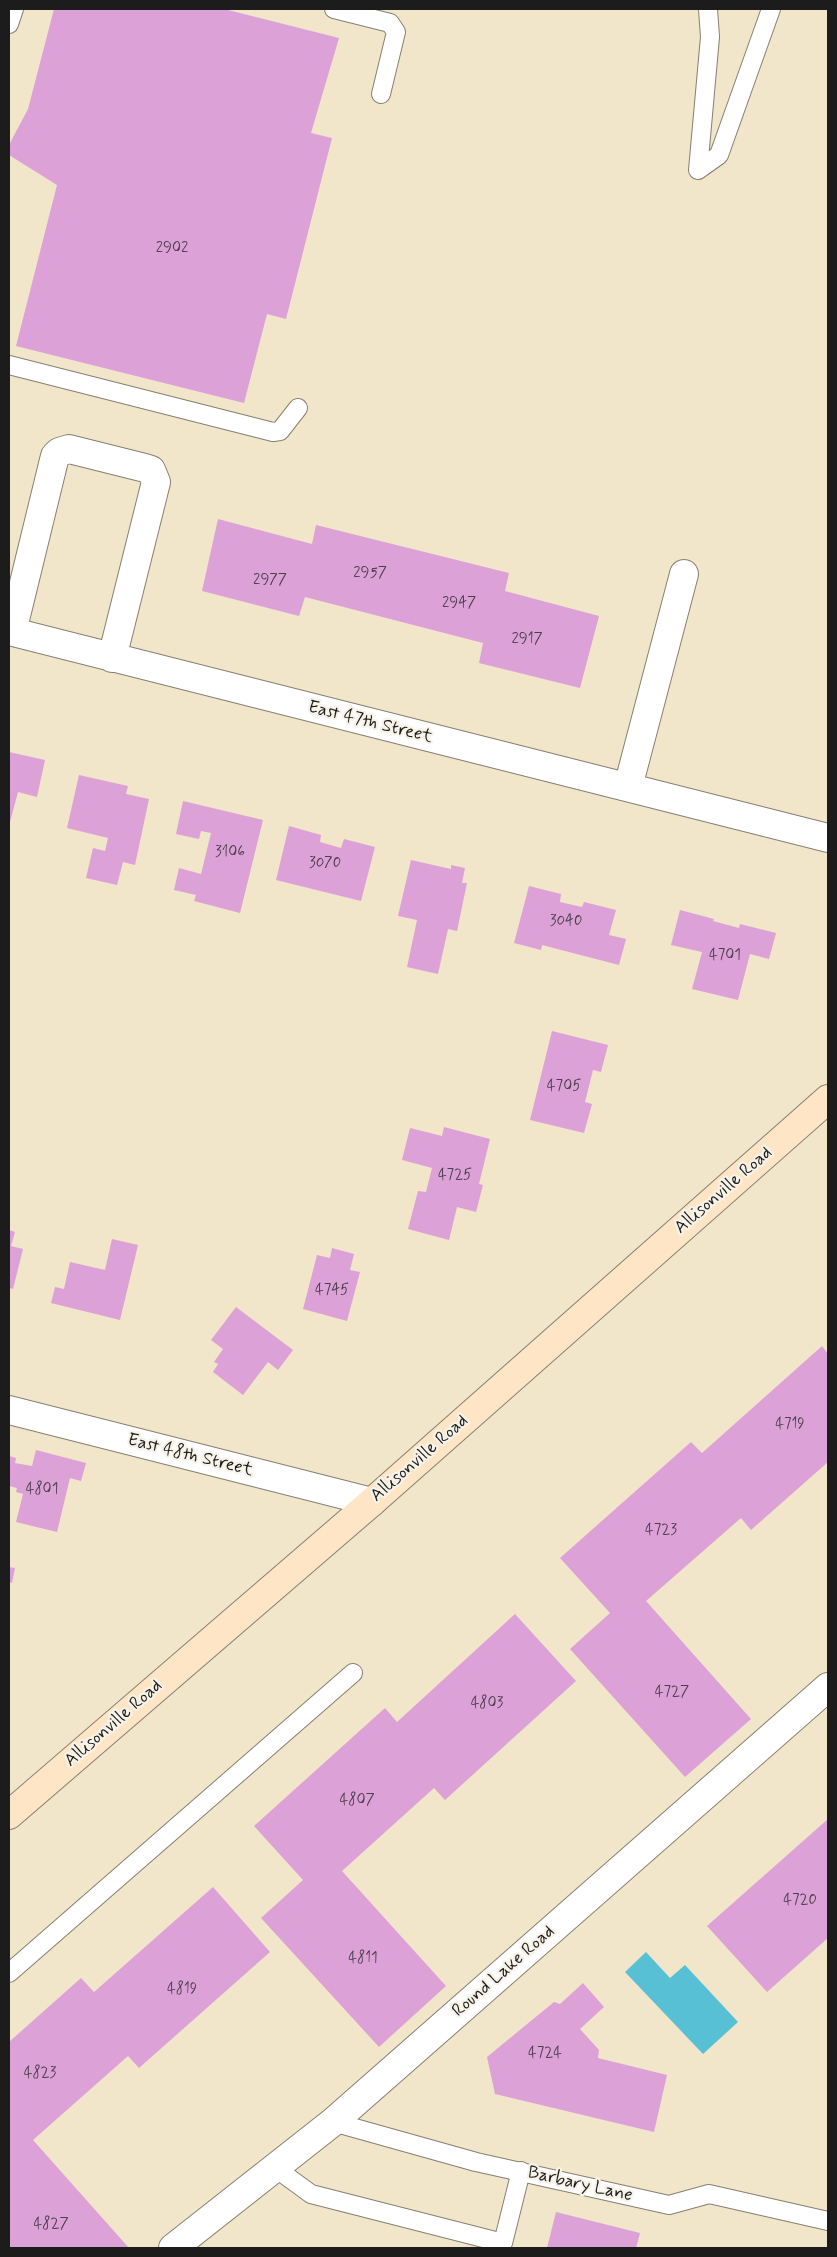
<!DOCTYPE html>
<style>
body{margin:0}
#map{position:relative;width:837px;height:2257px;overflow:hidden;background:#f1e5ca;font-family:Mynerve,sans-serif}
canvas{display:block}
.frame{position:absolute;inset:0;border:10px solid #1c1c1c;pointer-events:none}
</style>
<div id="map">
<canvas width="837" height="2257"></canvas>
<div class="frame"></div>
</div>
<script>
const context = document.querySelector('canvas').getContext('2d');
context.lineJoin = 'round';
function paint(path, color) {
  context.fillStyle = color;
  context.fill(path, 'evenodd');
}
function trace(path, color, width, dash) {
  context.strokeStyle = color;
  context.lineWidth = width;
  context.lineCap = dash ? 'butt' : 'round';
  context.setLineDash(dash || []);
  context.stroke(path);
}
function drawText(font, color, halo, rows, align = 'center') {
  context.font = font + ' Mynerve,sans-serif';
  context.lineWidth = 4.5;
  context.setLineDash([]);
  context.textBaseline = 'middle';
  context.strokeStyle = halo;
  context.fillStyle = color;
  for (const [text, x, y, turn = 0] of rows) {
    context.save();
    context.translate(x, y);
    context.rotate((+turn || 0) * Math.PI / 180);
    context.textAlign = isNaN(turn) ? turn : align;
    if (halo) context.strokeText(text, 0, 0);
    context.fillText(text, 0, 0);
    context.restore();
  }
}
paint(new Path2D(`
 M646 1952 670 1978 685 1965 738 2022 703 2054 625 1972Z`), '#58c0d5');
paint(new Path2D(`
 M54 9H224L339 38 311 133 332 138 286 319 267 314 244 403 16 346 57 185 9 155V145L28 109Z
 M218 519 312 544 316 525 509 573 505 591 599 616 580 688 479 663 483 643 305 597 299 616 202 591Z
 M9 752 45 760 37 797 18 792 9 826Z
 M79 775 128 786 126 794 149 799 135 865 123 862 117 885 86 878 93 848 105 851 108 838 67 828Z
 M183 801 263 820 240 913 194 901 196 895 174 890 179 868 201 874 211 833 201 831 199 839 176 834Z
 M289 826 321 835 320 842 341 848 344 839 375 847 361 901 276 880Z
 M411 860 451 869V865L465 868 462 883H467L457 931 448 929 438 974 407 967 417 920 398 916Z
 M529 886 561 894 560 902 582 907 584 902 616 910 609 935 626 939 619 965 542 945 541 950 514 943Z
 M680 910 714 919 713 921 739 928 740 924 776 933 769 959 750 954 738 1000 692 989 702 952 671 945Z
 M552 1031 608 1045 601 1072 593 1070 585 1102 592 1104 584 1133 530 1120Z
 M444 1127 490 1139 479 1184 483 1185 476 1212 457 1207 449 1240 408 1229 418 1191 426 1192 432 1168 402 1160 410 1128 442 1136Z
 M9 1230 15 1232 11 1246 23 1249 13 1289 9 1288Z
 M112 1239 138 1245 120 1320 51 1303 55 1287 64 1289 70 1262 105 1270Z
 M332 1248 354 1254 350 1270 360 1272 347 1321 303 1309 317 1255 330 1258Z
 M236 1307 293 1350 278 1370 268 1362 243 1395 213 1372 218 1364 214 1362 223 1349 211 1340Z
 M822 1346 828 1354V1462L751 1530 741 1518 646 1601 751 1719 685 1777 570 1649 610 1613 560 1558 691 1442 702 1453Z
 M36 1450 86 1463 81 1481 70 1478 57 1532 16 1522 23 1494 16 1492 17 1488 9 1486V1456L16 1458 15 1463 32 1466Z
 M9 1567 15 1568 12 1583 9 1582Z
 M515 1614 576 1681 445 1800 434 1788 342 1871 446 1986 379 2047 261 1918 303 1880 254 1826 385 1708 397 1722Z
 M828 1819V1938L767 1992 707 1926Z
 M213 1887 270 1952 139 2068 128 2056 33 2140 129 2248H11L9 2246V2042L81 1978 94 1992Z
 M583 1983 604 2007 580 2029 599 2050 598 2058 667 2075 654 2132 495 2094 487 2057 554 2002 560 2004Z
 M556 2212 640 2233 636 2248H547Z`), '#dca2d7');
const service = new Path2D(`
 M334 9 390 23 396 32 381 94
 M708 9 710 37 698 170 719 155 771 9
 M9 24 14 9
 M9 365 273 432 280 431 298 408
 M9 1973 353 1673
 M333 2122 476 2162 669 2205 709 2194 828 2221
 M274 2167 311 2194 503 2243 521 2171`);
const minor = new Path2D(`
 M9 631 828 838
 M12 632 55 456 59 452 69 449 145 468 151 470 156 482 112 658
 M628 787 684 574
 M9 1410 372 1502
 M173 2248 333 2122 828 1687`);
const secondary = new Path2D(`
 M9 1815 372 1502 828 1099`);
trace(service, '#868073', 20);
trace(minor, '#868073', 30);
trace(secondary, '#868073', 30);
trace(service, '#fff', 18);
trace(minor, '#fff', 28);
trace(secondary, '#fde5c5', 28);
drawText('15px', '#4c3e4b', null, [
 ["2902",172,249],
 ["2957",370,574],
 ["2977",270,581],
 ["2947",459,604],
 ["2917",527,640],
 ["3106",230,853],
 ["3070",325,864],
 ["3040",566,922],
 ["4701",725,956],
 ["4705",564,1087],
 ["4725",455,1176],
 ["4745",332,1291],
 ["4719",790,1425],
 ["4801",42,1490],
 ["4723",661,1531],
 ["4727",672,1693],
 ["4803",487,1704],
 ["4807",357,1801],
 ["4720",800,1901],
 ["4811",363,1959],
 ["4819",182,1990],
 ["4724",545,2054],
 ["4823",40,2074],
 ["4827",51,2225]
]);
drawText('18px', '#1c1c1c', '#f7f3e8', [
 ["East 47th Street",370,723,14],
 ["Allisonville Road",724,1191,-41],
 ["East 48th Street",190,1456,14],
 ["Allisonville Road",420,1459,-41],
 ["Allisonville Road",114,1724,-41],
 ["Round Lake Road",504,1972,-41],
 ["Barbary Lane",580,2185,13]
]);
</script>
